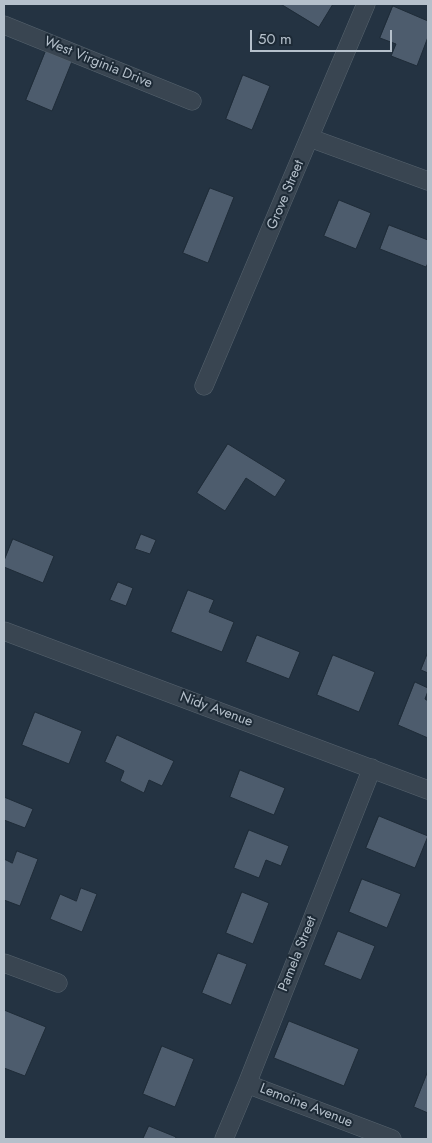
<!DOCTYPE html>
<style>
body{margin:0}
#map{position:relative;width:432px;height:1143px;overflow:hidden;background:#243342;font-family:Jost,sans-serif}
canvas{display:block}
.frame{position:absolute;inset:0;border:5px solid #b5c0cb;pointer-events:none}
.scale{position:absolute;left:250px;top:30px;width:142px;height:22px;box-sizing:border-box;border:2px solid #b5c0cb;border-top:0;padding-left:6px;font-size:15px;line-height:18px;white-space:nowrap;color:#b5c0cb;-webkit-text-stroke:4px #1d2a36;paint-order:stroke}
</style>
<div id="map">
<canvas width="432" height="1143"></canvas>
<div class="frame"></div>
<div class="scale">50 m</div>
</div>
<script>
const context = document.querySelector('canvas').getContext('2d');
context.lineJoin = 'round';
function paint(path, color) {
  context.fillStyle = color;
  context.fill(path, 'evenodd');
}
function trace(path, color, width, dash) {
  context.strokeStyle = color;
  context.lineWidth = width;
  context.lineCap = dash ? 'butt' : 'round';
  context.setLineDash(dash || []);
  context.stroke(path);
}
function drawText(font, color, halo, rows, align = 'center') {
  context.font = font + ' Jost,sans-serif';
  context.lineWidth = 4;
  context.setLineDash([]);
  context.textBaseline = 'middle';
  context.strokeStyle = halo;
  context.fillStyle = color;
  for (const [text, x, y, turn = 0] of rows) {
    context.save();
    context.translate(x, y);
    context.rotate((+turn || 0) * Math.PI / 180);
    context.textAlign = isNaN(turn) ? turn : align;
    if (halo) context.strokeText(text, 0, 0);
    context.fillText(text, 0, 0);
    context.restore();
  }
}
const building = new Path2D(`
 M281 4H333L319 27Z
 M393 6 428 21V37L417 66 391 56 396 44 380 38Z
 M47 48 73 59 52 111 26 100Z
 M243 75 270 86 252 130 226 119Z
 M210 188 234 197 208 263 183 253Z
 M339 200 371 213 356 249 324 236Z
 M389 225 428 240V263L426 267 380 249Z
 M228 444 286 480 275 497 246 478 225 511 197 493Z
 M141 534 156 540 150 554 135 549Z
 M13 539 54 556 43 583 4 567V561Z
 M118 582 133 588 126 606 110 600Z
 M188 590 214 600 209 612 234 622 222 652 171 632Z
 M257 635 300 652 289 679 246 662Z
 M428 652V673L421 670Z
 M333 655 375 672 359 712 317 695Z
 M415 682 428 688V691L425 699 428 701V738L398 725Z
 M35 712 82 731 69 764 22 745Z
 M117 735 174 761 162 786 149 780 144 793 120 781 124 771 105 762Z
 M240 770 285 788 274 815 230 797Z
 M4 797 33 809 25 828 4 820Z
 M379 816 428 836 415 868 366 848Z
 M249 830 289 846 281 866 266 860 259 878 234 868Z
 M17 851 38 859 20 906 4 900V859L12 863Z
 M362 879 401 894 387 928 349 912Z
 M81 888 97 894 82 932 50 919 60 894 76 901Z
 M242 892 269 903 253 944 226 933Z
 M338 931 375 946 361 980 324 965Z
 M218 953 247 964 231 1005 202 993Z
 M4 1010 46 1027 25 1076 4 1068Z
 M289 1021 359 1049 344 1086 274 1058Z
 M162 1046 194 1059 175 1107 143 1094Z
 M428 1071V1113L414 1107Z
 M149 1126 176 1137 175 1139H143Z`);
paint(building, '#4d5c6d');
trace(building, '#1f2c38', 1);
const minor = new Path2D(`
 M4 25 192 101
 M310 138 428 181
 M204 386 366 4
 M4 631 428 790
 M4 963 58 983
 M247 1084 392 1139
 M224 1139 247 1084 372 768`);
trace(minor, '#56636e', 19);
trace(minor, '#394551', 18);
drawText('14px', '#b5c0cb', '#1d2a36', [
 ["West Virginia Drive",98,63,22],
 ["Grove Street",286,195,-67],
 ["Nidy Avenue",216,710,20],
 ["Pamela Street",298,954,-68],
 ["Lemoine Avenue",306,1106,21]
]);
</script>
